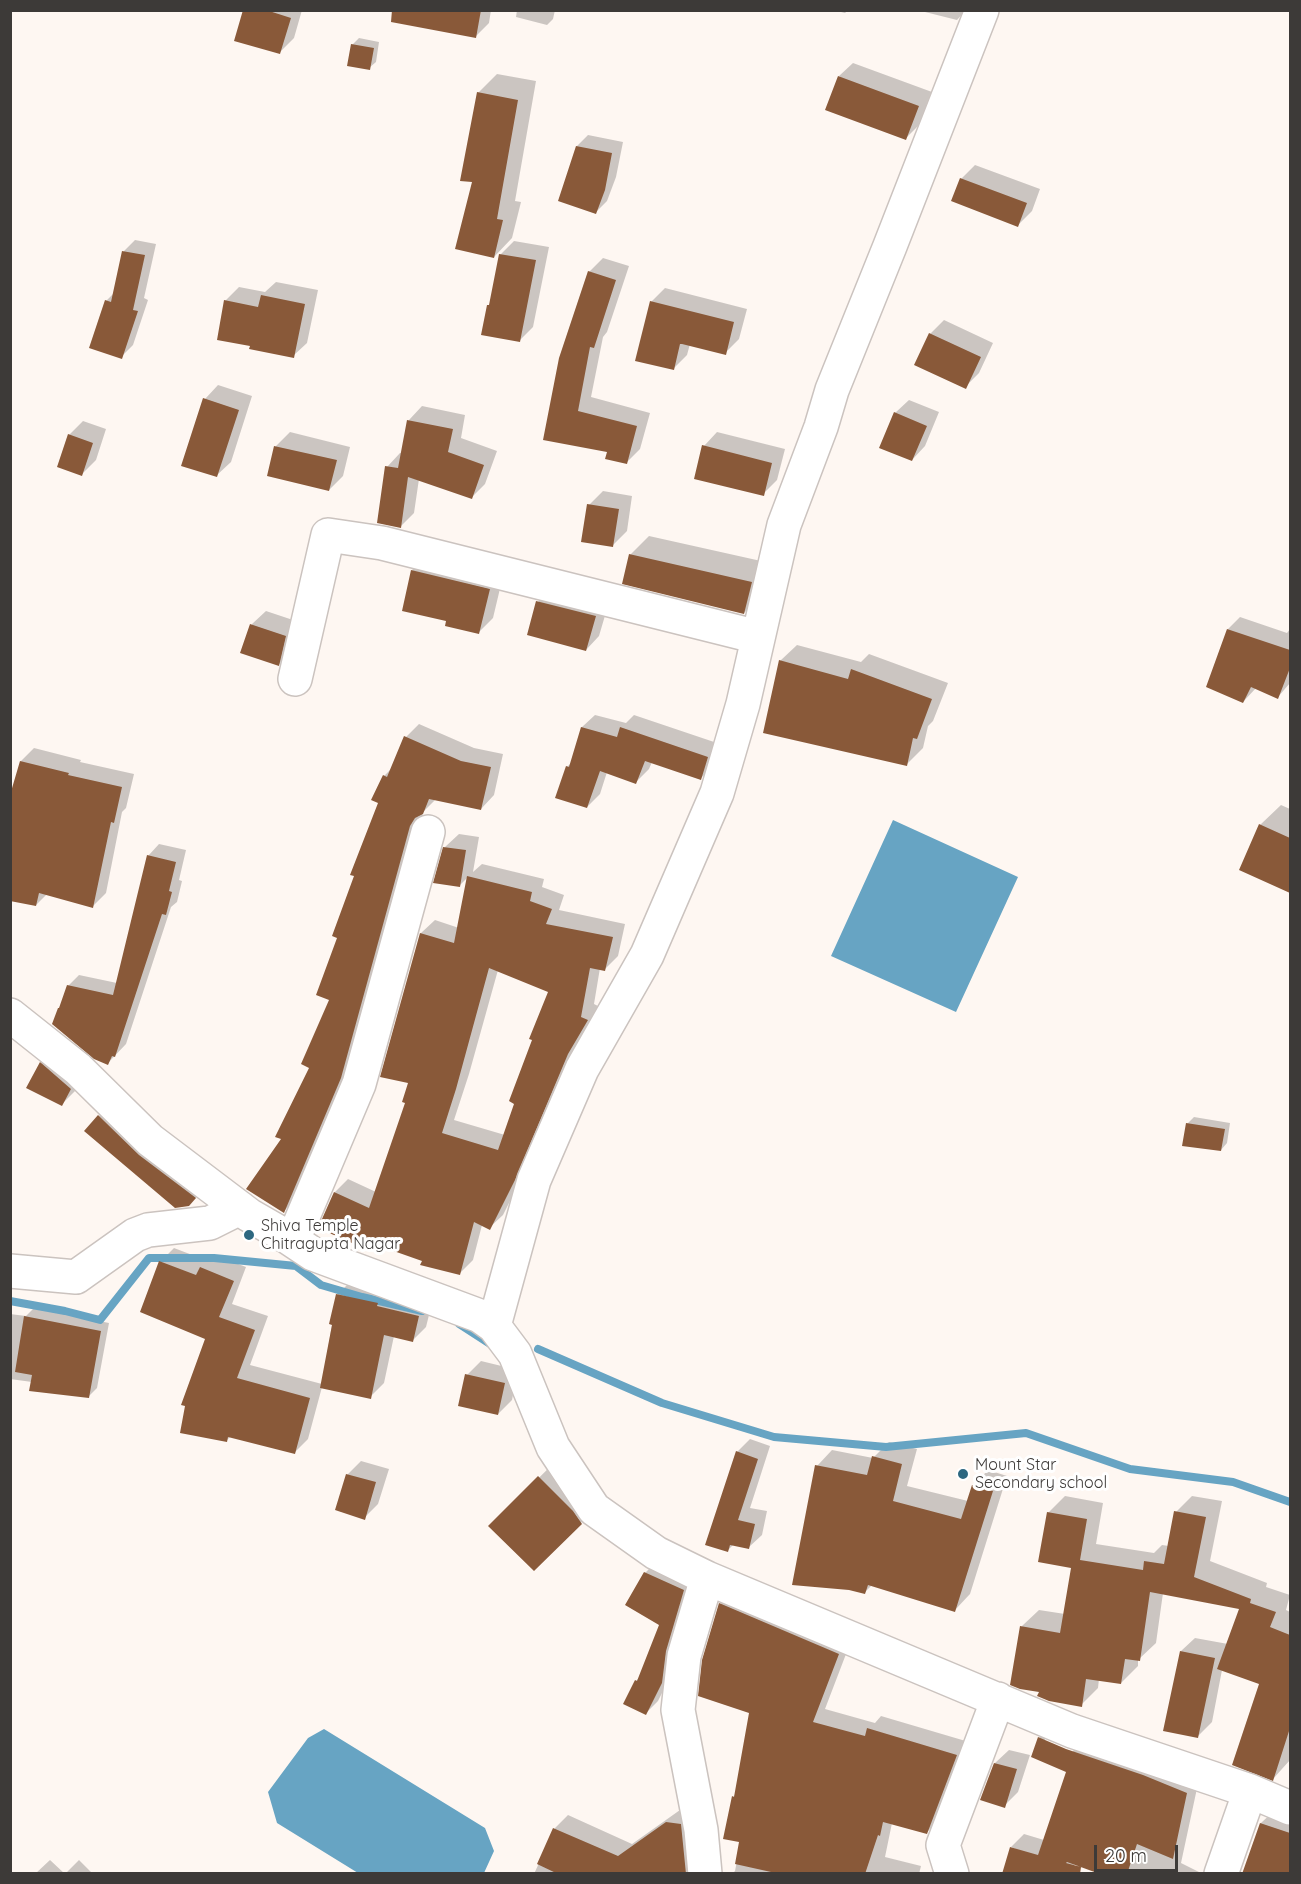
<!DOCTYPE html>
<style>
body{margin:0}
#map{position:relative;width:1301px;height:1884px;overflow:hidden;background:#fef7f2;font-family:Quicksand,sans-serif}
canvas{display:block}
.frame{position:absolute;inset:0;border:12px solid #3d3a38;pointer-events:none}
.scale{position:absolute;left:1094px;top:1845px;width:84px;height:27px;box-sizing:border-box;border:3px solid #3d3a38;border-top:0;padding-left:8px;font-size:18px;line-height:21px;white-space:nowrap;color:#3d3a38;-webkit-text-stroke:4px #fff;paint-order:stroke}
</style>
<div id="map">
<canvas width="1301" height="1884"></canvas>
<div class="frame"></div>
<div class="scale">20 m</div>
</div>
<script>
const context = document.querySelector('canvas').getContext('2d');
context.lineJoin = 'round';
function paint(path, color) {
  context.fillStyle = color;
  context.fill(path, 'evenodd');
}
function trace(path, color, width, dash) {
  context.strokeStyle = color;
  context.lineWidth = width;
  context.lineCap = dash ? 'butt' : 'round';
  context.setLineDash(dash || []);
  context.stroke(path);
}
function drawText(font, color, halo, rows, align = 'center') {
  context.font = font + ' Quicksand,sans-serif';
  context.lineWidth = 6;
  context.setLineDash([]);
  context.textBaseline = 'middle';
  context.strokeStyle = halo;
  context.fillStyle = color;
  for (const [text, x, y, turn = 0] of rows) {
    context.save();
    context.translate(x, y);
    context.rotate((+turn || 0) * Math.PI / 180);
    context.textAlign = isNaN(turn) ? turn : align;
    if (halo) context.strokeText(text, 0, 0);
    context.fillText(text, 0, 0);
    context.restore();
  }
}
paint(new Path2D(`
 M893 820 1018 877 956 1012 831 956Z
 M324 1729 485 1828 494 1851 484 1873H358L277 1823 268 1792 308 1738Z`), '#67a4c3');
paint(new Path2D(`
 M244 10H302L294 38 280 52Z
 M427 10H491L489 23 476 36Z
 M517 10H555L553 19 547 25 516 17Z
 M833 10H848L845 13Z
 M917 10H966L957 20Z
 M359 38 379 42 376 62 369 68 352 45Z
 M853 63 932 92 919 125 906 138 839 76Z
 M497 74 536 81 515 201 521 202 512 238 494 257 473 181 478 93Z
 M588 135 623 142 616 177 607 201 596 212 577 146Z
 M975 165 1040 189 1032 211 1018 225 961 179Z
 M135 240 156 244 144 298 148 300 133 345 121 357 106 301 115 292 124 251Z
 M514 241 549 247 533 327 519 341 488 306 492 302 500 255Z
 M603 258 629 266 607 332 603 337 591 397 650 413 640 449 626 463 609 451 545 439 589 272Z
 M276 282 318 290 307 343 293 356 252 345 225 301 239 287 265 292Z
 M665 288 747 309 739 339 725 353 690 344 687 355 673 369 651 302Z
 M944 320 993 343 979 373 965 387 930 334Z
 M218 385 252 396 231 462 217 475 205 399Z
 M909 400 939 412 925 446 912 460 895 413Z
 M422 406 465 415 461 438 497 451 485 484 471 498 419 479 414 513 400 527 387 467 400 453H402L409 420Z
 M83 421 106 429 96 460 82 474 69 435Z
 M290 432 350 447 343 476 329 490 269 475 276 446Z
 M717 432 785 449 777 480 763 494 704 446Z
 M603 491 632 496 627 531 613 545 589 505Z
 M649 536 770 563 763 594 744 613 630 555Z
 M426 556 503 576 493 618 479 632 448 620 412 570Z
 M552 588 609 602 599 636 586 650 538 602Z
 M266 611 299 622 292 651 278 665 242 652 252 624Z
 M1240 617 1287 633 1290 629V683L1278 697 1256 688 1243 702 1228 629Z
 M797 645 861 662 869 654 948 683 933 721 928 726 923 748 906 765 780 661Z
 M595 715 626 723 634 715 720 744 714 765 701 778 652 762 649 769 636 782 607 772 600 794 587 807 567 767 572 762 582 727Z
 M419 724 474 748 503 754 494 795 481 809 436 799 423 812 354 1063 297 1198 284 1211 283 1139 311 1067 331 1000 339 937 380 802 384 776 393 767 406 737Z
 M34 748 81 760 80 762 134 774 126 808 122 812 106 893 93 906 47 894 36 905 21 761Z
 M1281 805 1290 809V891L1241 869 1260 825Z
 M459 834 479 837 473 872 482 864 544 879 542 887 564 895 559 910 625 924 618 956 605 969 600 968 594 1004 600 1007 528 1165 503 1215 489 1228 482 1225 473 1260 459 1274 356 1236 351 1241 335 1192 348 1179 376 1192 407 1102 410 1082 421 933 435 920 459 928 468 877 459 886 445 847ZM498 970 550 991 505 1135 454 1120 469 1074Z
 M159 844 186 850 179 880 182 881 177 902 171 907 126 1044 108 1063 68 986 79 975 117 983 148 856Z
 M54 1050 84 1074 76 1090 62 1104 41 1063Z
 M120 1095 210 1184 188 1205 99 1116Z
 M1194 1117 1230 1123 1227 1143 1221 1150 1187 1124Z
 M174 1248 208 1261 215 1255 246 1267 232 1304 268 1316 250 1365 322 1384 337 1295 351 1281 432 1303 426 1327 412 1341 394 1336 384 1383 370 1397 322 1387 308 1439 294 1453 231 1436 227 1440 207 1338 160 1262Z
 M34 1308 109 1323 97 1388 89 1396 32 1382 10 1379V1314L26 1316Z
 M481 1361 518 1370 512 1400 498 1414 467 1375Z
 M750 1439 770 1446 750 1508 767 1511 762 1535 749 1547 734 1544 727 1551 737 1452Z
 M889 1442 917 1449 907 1486 968 1501 973 1486 988 1470 1007 1476 970 1594 955 1610 872 1585 865 1592 817 1466 832 1450 873 1458Z
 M560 1457 602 1502 534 1569 490 1526Z
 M361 1461 389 1469 378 1504 364 1518 347 1475Z
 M1065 1496 1103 1503 1096 1544 1154 1553 1162 1545 1169 1546 1176 1512 1192 1496 1222 1501 1210 1561 1267 1583 1266 1587 1290 1595 1286 1610 1290 1612V1760L1273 1779 1261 1684 1222 1670 1212 1722 1198 1736 1181 1651 1195 1638 1228 1644 1241 1607 1163 1593 1156 1643 1138 1660V1666L1121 1683 1099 1679 1098 1688 1081 1705 1041 1691 1022 1626 1039 1610 1065 1614 1072 1566 1048 1513Z
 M658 1560 695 1577 674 1669 658 1701 646 1713 636 1681 640 1677 661 1625 645 1573Z
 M733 1591 851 1641 825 1709 875 1723 881 1716 969 1742 940 1819 927 1832 892 1823 885 1857 921 1866 919 1874H732L735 1871 741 1840 733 1797 736 1794 751 1712 720 1604Z
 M1052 1725 1199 1779 1181 1863 1203 1874H1107L1075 1863 1071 1874 1011 1847 1024 1834 1044 1840 1068 1772 1039 1738ZM1045 1738 1074 1750 1072 1753 1045 1741Z
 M1009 1750 1030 1755 1018 1792 1004 1806 995 1763Z
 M1278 1807 1290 1811V1874H1244L1261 1823Z
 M680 1810 693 1811 705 1874H534L555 1828 568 1815 632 1844Z
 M50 1860 65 1874H35Z
 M79 1860 93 1874H65Z`), '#0003');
trace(new Path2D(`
 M10 1301 65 1311 100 1320 149 1258H214L296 1266 321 1285 362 1297 422 1311
 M459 1324 493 1346
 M538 1349 662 1403 774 1437 886 1447 1026 1433 1130 1469 1233 1482 1290 1502`), '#67a4c3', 8);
paint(new Path2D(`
 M243 10H266L291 18 280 54 234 41Z
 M392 10H481L476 38 391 22Z
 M351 44 374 48 370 70 347 66Z
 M838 76 919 106 906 140 825 110Z
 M477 92 518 100 497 219 503 220 494 258 455 249 472 182 460 181Z
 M576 146 612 153 605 190 596 214 558 201Z
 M960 178 1027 203 1018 227 951 201Z
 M122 251 145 255 133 310 138 311 122 359 89 348 105 300 111 302Z
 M499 254 536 260 520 342 481 335 487 305H489Z
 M588 271 616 280 594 348 590 347 578 411 637 426 627 464 605 459 607 452 543 440 559 358Z
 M261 295 305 304 294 358 249 349 250 346 217 340 224 300 258 307Z
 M650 301 734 322 726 355 682 344H680L674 370 635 361Z
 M929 333 981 357 966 389 914 365Z
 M203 398 239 410 217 477 181 466Z
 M894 412 927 426 912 461 879 448Z
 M407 420 453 429 448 452 484 465 472 499 408 477 401 528 377 523 385 466 398 468Z
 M68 434 93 443 82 476 57 467Z
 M702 445 772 463 764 496 694 479Z
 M274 446 337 460 329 491 267 476Z
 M587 504 619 509 613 547 581 542Z
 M629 554 752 582 744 614 622 584Z
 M411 570 490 589 479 634 445 626 446 621 402 611Z
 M536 601 596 616 586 651 527 635Z
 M250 624 286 636 279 666 240 653Z
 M1227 629 1290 650V668L1278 699 1251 687 1243 703 1206 687Z
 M779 660 848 679 851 669 932 699 917 739 913 738 907 766 763 733Z
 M581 727 617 737 620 727 708 757 701 780 645 761 636 784 600 771 587 808 555 798 566 766 569 767Z
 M404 736 461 761 491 767 481 810 429 799 423 814 415 818 410 826 341 1078 284 1213 246 1189 281 1139 275 1137 309 1068 301 1064 329 1000 316 995 337 938 332 936 354 876 350 875 378 803 371 800 383 775 387 777Z
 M20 761 69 773 68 775 122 787 114 823 111 822 93 908 39 893 36 906 10 901V795Z
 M1259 824 1290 838V893L1239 870Z
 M443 847 466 850 460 887 433 883Z
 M147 855 176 862 169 891 172 892 166 915 162 914 115 1057 112 1056 108 1065 94 1059 52 1024 58 1008H59L67 985 113 995Z
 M467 876 532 892 530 901 552 909 546 924 613 937 605 971 590 968 581 1017 588 1020 568 1054 515 1180 490 1230 474 1222 460 1275 420 1265 422 1261 354 1237 352 1243 318 1228 334 1192 369 1208 405 1103 402 1102 408 1083 380 1077 420 933 454 943ZM489 968 548 992 529 1039 532 1040 509 1101 514 1104 498 1150 442 1133 456 1089Z
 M40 1062 71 1089 62 1106 26 1088Z
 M98 1115 139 1155 196 1198 189 1206 175 1208 84 1131Z
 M1186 1123 1225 1129 1221 1151 1182 1146Z
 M159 1261 196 1275 200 1267 234 1281 219 1317 255 1330 237 1378 310 1398 295 1454 228 1437 227 1442 180 1433 185 1406 181 1405 205 1339 140 1312Z
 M336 1294 378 1303 377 1306 419 1316 413 1342 384 1335 371 1399 320 1388 332 1325 329 1324Z
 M24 1316 101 1331 89 1398 29 1391 32 1375 15 1372Z
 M465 1374 505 1383 498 1415 458 1406Z
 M736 1451 758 1459 738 1520 755 1524 749 1549 730 1545 728 1552 705 1545Z
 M872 1456 902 1464 893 1501 961 1519 972 1485 993 1491 955 1612 868 1585 865 1594 849 1590 792 1585 815 1465 867 1475Z
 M346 1474 376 1482 365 1520 335 1510Z
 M538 1476 573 1511 582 1524 534 1571 488 1526Z
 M1174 1511 1206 1517 1194 1577 1251 1599 1250 1603 1276 1612 1270 1627 1290 1635V1728L1273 1781 1232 1765 1259 1684 1217 1669 1239 1609 1150 1592 1140 1661 1125 1659 1121 1684 1086 1679 1082 1707 1049 1701 1037 1696 1039 1692 1020 1689 1010 1685 1020 1626 1060 1633 1071 1568 1038 1562 1047 1512 1087 1519 1080 1560 1143 1570 1144 1561 1164 1564Z
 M644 1572 684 1590 666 1651 662 1683 646 1715 623 1704 635 1680 637 1681 659 1625 625 1605Z
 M719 1603 839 1654 813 1722 865 1736 867 1728 957 1755 927 1834 883 1822 880 1836 878 1835 865 1874H780L735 1864 739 1842 723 1839 732 1796 734 1797 749 1713 698 1696 702 1660Z
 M1180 1651 1215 1658 1198 1738 1163 1731Z
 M1038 1737 1066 1749 1143 1775 1187 1793 1173 1859 1137 1844 1127 1874H1100L1067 1862 1066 1863 1081 1867 1080 1874H1002L1010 1847 1038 1855 1066 1772 1031 1757Z
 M994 1763 1017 1769 1005 1808 980 1800Z
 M666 1822 681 1824 686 1874H558L537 1864 553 1828 618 1856Z
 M1260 1823 1290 1833V1874H1242Z`), '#895939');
const minor = new Path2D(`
 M295 679 328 535 382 543 758 637
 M10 1015 78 1069 150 1140 249 1215 289 1238 313 1254 480 1316 494 1326 515 1354 553 1447 594 1509 656 1553 707 1578 1072 1731 1250 1791 1290 1808
 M293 1240 359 1084 428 832
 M10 1271 76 1277 135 1235 148 1230 210 1223 240 1208
 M494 1326 534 1180 582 1069 647 955 717 793 743 704 784 525 821 427 832 390 890 246 982 10
 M705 1874 701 1830 678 1710 684 1656 707 1578
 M952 1874 943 1845 998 1699
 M1221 1874 1250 1791`);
trace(minor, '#cbc3bf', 36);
trace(minor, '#fff', 33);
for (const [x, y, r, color] of [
 [249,1235,6,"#2d6780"],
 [963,1474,6,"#2d6780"]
]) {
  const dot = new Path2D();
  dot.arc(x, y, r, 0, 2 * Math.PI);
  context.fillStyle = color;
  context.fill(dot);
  trace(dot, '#fff', 2);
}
drawText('16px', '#3d3a38', '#fff', [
 ["Shiva Temple",261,1226],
 ["Chitragupta Nagar",261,1244],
 ["Mount Star",975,1465],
 ["Secondary school",975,1483]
], 'left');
</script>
